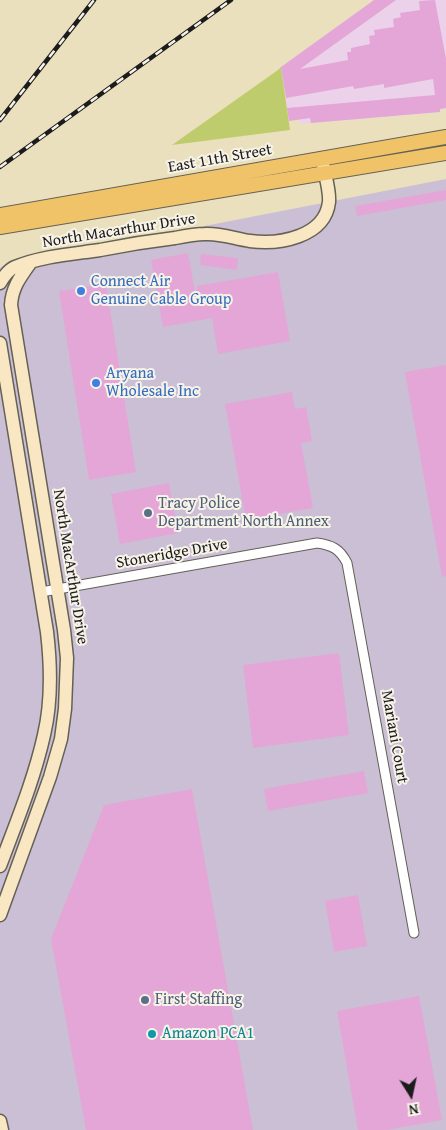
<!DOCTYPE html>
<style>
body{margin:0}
#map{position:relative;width:446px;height:1130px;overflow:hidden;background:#eae0be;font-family:"Gentium Book Plus",serif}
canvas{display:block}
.north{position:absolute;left:386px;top:1070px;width:50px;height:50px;-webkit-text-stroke:4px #f7f3e8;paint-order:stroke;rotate:170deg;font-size:14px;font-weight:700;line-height:20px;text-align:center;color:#1c1c1c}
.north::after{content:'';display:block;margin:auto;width:18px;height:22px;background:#1c1c1c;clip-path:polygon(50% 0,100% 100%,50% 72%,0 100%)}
</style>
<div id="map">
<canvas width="446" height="1130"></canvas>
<div class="north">N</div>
</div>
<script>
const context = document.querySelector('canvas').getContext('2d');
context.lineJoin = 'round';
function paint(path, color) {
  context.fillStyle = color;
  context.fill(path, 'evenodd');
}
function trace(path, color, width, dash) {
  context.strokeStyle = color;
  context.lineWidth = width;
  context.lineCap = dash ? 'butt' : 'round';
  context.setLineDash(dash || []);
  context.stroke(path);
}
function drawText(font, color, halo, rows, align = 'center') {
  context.font = font + ' "Gentium Book Plus",serif';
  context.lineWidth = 4;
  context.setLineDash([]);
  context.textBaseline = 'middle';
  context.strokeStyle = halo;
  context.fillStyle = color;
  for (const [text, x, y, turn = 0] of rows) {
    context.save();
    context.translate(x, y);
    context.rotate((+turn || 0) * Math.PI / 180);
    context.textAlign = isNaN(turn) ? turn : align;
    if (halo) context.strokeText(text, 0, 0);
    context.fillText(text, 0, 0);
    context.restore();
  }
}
paint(new Path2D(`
 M374 0H446V108L440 109V112L311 123 300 124V120L289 121 281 67Z`), '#ecd1ea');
paint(new Path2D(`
 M446 179V1130H0V268L4 265Z`), '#cbbfd5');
paint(new Path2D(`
 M281 67 290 130 172 145 278 70Z`), '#becc6e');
paint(new Path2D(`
 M374 0H396L300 69 348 60 347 52H351V48L370 44 369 36 375 35 374 30 394 27 393 19 401 17 400 13 420 10 419 1 435 0 446 59V108L440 109V112L311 123 310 118 289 121 287 108 435 95 433 79 384 88V84L354 89 353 86 286 98 281 67Z
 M446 190V200L357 216 355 206Z
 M188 253 196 297 197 286 278 272 290 341 218 354 212 318 163 327 151 260Z
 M201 254 238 258 237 270 200 265Z
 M106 284 136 472 89 480 59 291Z
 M446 365V576L442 577 405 372Z
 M292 392 295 409 306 407 312 441 301 443 313 508 246 520 225 404Z
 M169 483 178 533 120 544 111 494Z
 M339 653 349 735 253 748 243 665Z
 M364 771 368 793 268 811 264 789Z
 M192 789 253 1130H86L51 939 104 805Z
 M358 895 367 946 334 952 325 901Z
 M419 996 442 1120 386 1130H358L337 1011Z`), '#e4a6d6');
const street = new Path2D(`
 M41 592 317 543C332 545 340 549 347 563L414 933`);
const secondary = new Path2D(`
 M0 283C4 276 8 270 15 267 42 256 73 254 100 250 125 245 150 241 175 238 185 236 195 234 205 234 221 233 235 239 250 241 279 245 325 237 329 202 330 190 325 176 323 164
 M0 343 47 632C51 666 52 701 44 735 34 780 16 823 0 866
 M0 915 50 777 61 739 65 709 67 658 64 630 11 305C12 287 21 276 31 262
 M0 1121 2 1130`);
const primary = new Path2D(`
 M0 215 446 137
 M0 227 446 153`);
trace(street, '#646155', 11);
trace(secondary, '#646155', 15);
trace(primary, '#646155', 16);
trace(street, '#fff', 9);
trace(secondary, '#f9e7c3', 12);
trace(primary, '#f1c369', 14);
const rail = new Path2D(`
 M0 120 94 0
 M0 167 231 0`);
trace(rail, '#1c1c1c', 4.5);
trace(rail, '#f7f3e8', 2.5, [8]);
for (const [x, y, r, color] of [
 [81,291,5,"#3f7fe0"],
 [96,383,5,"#3f7fe0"],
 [148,513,5,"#5c6f8a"],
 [145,1000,5,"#5c6f8a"],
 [152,1034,5,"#0f9aa8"]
]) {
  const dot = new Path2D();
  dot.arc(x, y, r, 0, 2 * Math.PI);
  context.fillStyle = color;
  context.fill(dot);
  trace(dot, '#f7f3e8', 2);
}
drawText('16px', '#1c1c1c', '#f7f3e8', [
 ["East 11th Street",220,159,-10],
 ["North Macarthur Drive",119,231,-9],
 ["Stoneridge Drive",172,554,-10],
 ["North MacArthur Drive",70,567,81],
 ["Mariani Court",394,737,80]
]);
drawText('16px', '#366cbe', '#f7f3e8', [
 ["Connect Air",91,282],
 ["Genuine Cable Group",91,300],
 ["Aryana",106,374],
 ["Wholesale Inc",106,392]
], 'left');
drawText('16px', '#4e5e75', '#f7f3e8', [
 ["Tracy Police",158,504],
 ["Department North Annex",158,522],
 ["First Staffing",155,1000]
], 'left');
drawText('16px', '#0d838f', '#f7f3e8', [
 ["Amazon PCA1",162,1034]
], 'left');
</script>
